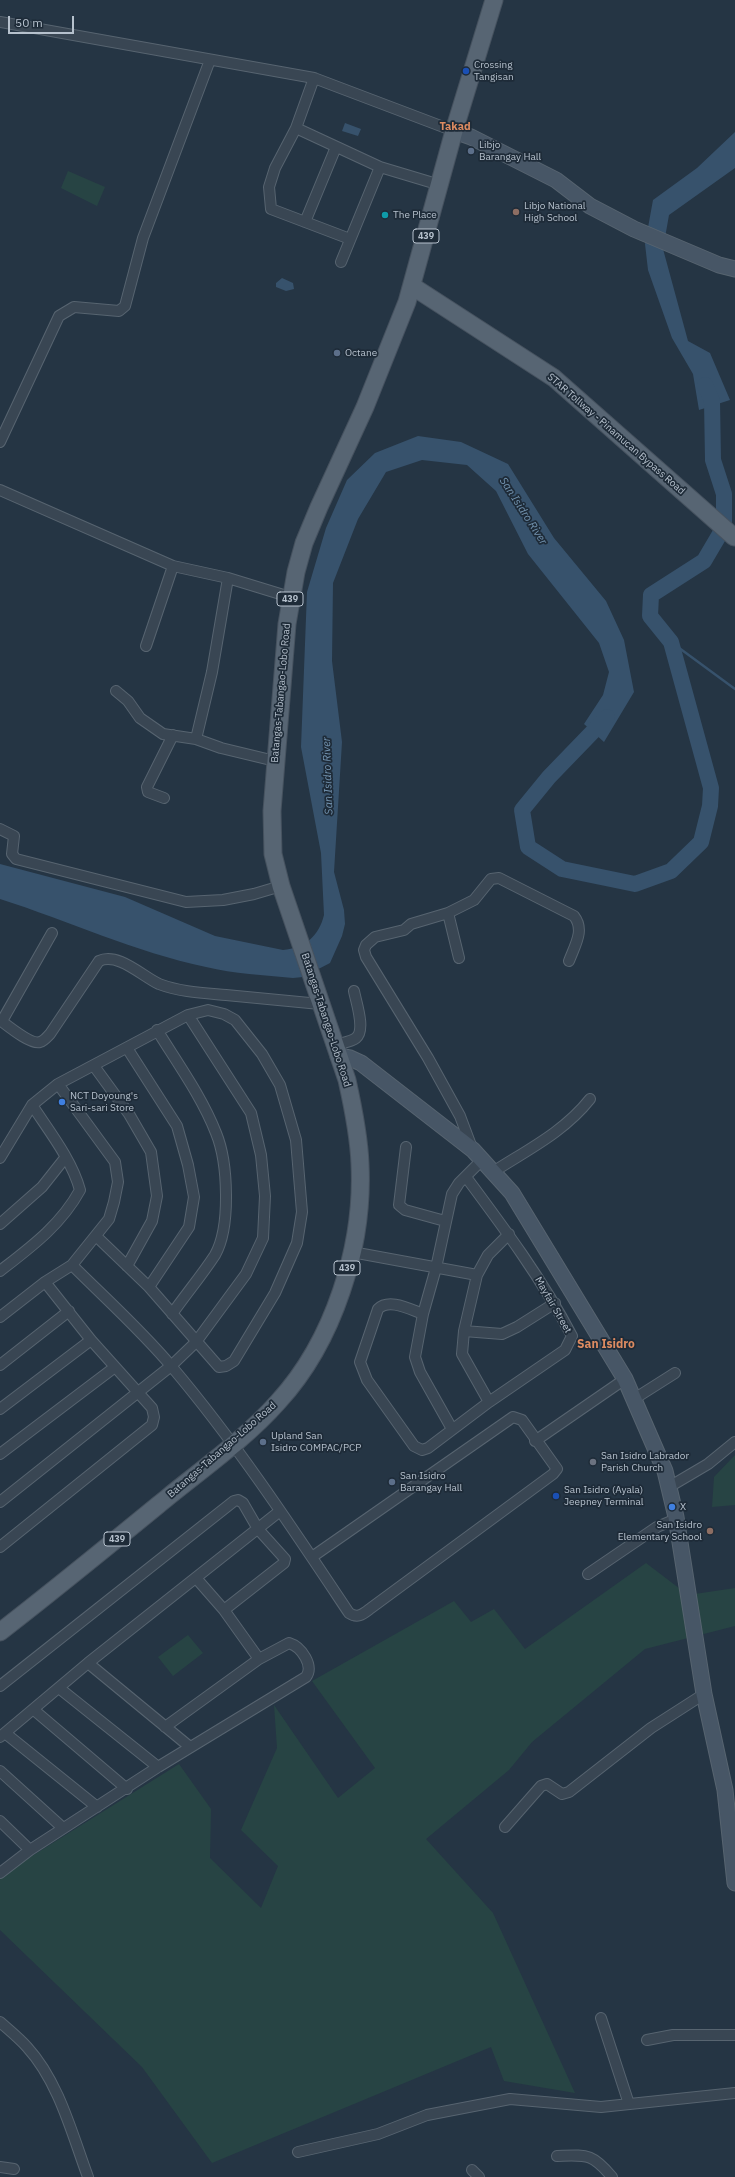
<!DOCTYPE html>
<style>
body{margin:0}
#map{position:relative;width:735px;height:2177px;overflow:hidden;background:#253544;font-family:"IBM Plex Sans",sans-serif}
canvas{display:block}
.scale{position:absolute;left:8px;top:16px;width:66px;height:18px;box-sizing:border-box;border:2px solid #b6c1cd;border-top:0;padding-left:5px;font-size:12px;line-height:14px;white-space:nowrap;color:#b6c1cd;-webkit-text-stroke:3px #1e2b38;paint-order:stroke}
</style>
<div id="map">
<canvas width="735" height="2177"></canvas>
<div class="scale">50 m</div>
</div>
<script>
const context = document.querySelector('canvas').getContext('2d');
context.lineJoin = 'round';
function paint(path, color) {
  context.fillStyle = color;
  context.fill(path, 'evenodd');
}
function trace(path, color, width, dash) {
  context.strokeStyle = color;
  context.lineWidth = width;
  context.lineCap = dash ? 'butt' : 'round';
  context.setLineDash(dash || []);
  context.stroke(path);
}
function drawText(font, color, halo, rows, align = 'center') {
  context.font = font + ' "IBM Plex Sans",sans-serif';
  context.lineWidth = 3.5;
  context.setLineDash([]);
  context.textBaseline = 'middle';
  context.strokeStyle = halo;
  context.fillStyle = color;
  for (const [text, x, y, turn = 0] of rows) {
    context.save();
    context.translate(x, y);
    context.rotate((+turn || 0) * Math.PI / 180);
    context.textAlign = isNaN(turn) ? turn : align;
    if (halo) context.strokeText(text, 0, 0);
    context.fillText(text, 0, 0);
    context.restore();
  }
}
paint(new Path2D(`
 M68 171 105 187 97 206 61 188Z
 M735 1455V1505L712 1507 714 1477Z
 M646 1563 688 1595 735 1588V1626L645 1649 532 1742 509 1770 426 1839 493 1913 575 2093 504 2081 491 2047 212 2163 142 2067 0 1930V1876L179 1764 211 1809 210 1858 261 1908 278 1866 241 1830 277 1748 274 1705 338 1798 375 1768 312 1681 454 1601 471 1622 494 1609 525 1649Z
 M188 1635 203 1653 173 1676 158 1657Z`), '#274444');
paint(new Path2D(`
 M345 123 361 129 358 136 342 131Z
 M735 132V168L669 215 663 249 688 341 710 353 730 400 699 410 693 374 672 338 648 270 645 244 653 200 697 168Z
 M282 278 293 283 294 289 286 291 276 287V283Z
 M418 436 461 442 508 464 554 538 606 601 624 640 634 692 604 742 584 724 603 695 609 672 599 643 528 554 496 491 467 465 422 460 386 472 358 519 333 583 332 661 342 742 334 872 344 910 345 924 342 936 330 963 303 977 293 978C264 975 234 974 206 967 135 952 69 921 0 899V864L125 897 215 936 283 950C305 948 319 936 324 915L321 853 301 747 307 592 326 528 347 480 375 453Z`), '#37526c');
trace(new Path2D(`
 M671 642 735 689`), '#37526c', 2.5);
trace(new Path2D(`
 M607 717 549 777 522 810 528 847 562 869 635 884 671 871 701 842 710 806 711 788 671 642 650 616 651 595 704 561 724 527V494L713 460 712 401 705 385`), '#37526c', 16);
const street = new Path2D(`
 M0 22 314 78 296 128 380 167 440 185
 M314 78 454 131
 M296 128 275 168 269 187 271 209 350 239
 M305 222 336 147
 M341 262 380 167
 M0 442 59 316 74 307 119 311 125 306 143 238 210 60
 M0 490 173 566 228 578 290 597
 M146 646 173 566
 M116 691 128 701 140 718 163 734 196 739 221 748 275 761
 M196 739 212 672 228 578
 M164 798 148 792 147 787 173 735
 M0 829 14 836 12 854 16 859 186 902 223 900 254 894 281 886
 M448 913 459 958
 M0 1020C8 1026 31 1045 40 1042 44 1041 47 1037 50 1034L99 961C118 952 142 976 159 984 180 992 204 993 226 995 257 998 289 1001 320 1004
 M2 1021 52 933
 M157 1030C178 1064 202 1097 216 1133 228 1162 231 1227 215 1255 202 1275 186 1294 172 1314
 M335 1045C341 1043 351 1042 356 1038 366 1030 356 1002 354 991
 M127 1048 177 1126 188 1165 194 1197 189 1227 149 1287
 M94 1066 129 1114 151 1152 157 1196 152 1221 127 1266
 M406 1147 399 1205 405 1210 445 1221
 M472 1148 460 1116 428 1058 366 957 364 950 366 945 375 937 404 930 411 924 448 913 474 900 491 879 499 878 574 916C585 930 575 945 569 961
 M0 1158 32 1105 58 1084 188 1015 208 1010 224 1014 235 1020 262 1054 280 1085 296 1140 302 1212 297 1243 275 1293 234 1361 226 1366 219 1367 149 1287 97 1237
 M493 1172C527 1150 564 1132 590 1099
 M0 1224 42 1187 65 1158
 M352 1252 477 1275
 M72 1265C105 1298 142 1331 172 1367 237 1444 293 1529 349 1613 358 1619 363 1614 371 1608L553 1474 557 1469 522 1420 513 1417 312 1557
 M0 1271C31 1247 61 1225 80 1190 72 1160 49 1131 32 1105
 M423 1314C409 1309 389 1298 378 1309L360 1362 367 1380 414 1446 422 1450 428 1448 489 1402 565 1350 572 1336C542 1279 504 1228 466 1177
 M0 1317 45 1282 72 1265 109 1219 114 1202 118 1182 115 1162 58 1084
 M464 1331 502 1334 517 1327 555 1303
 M0 1365 69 1311
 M634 1399 675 1373
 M489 1402 462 1354 464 1331 477 1275 488 1255 509 1234
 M0 1409 91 1340
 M452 1429 420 1372 415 1357 423 1314 436 1268 452 1194 459 1183 482 1160
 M535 1441 625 1379
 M0 1454 115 1367
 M669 1487 708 1464 735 1442
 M0 1502 171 1366 196 1342 246 1274 263 1238 265 1196 261 1155 251 1113 188 1015
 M0 1547 152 1425 154 1417 152 1408 91 1340 45 1282
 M588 1574 657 1527 676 1519
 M196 1578 224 1610 259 1659
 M88 1663 190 1747
 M0 1686 234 1501 238 1500 243 1503 258 1529 285 1559 284 1563 224 1610
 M59 1688 158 1767
 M34 1710 127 1789
 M5 1733 97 1807
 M0 1737 88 1663 280 1511
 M0 1771 63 1828
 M0 1821 30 1850
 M505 1827 541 1786 547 1784 562 1794 569 1792 651 1728 704 1694
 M0 1873 30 1850 158 1767 306 1677C314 1666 302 1647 289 1643L259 1659 165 1727
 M601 2018 629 2104
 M0 2022C9 2030 19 2038 27 2047 59 2082 72 2134 88 2177
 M647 2040 673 2035H735
 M298 2152 378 2134 427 2115 510 2099 601 2107 735 2093
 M557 2156C587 2155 592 2153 612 2177
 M0 2167 14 2169
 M472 2170 479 2177`);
const secondary = new Path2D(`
 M454 131 471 137 556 180 590 206 634 229 719 265 735 269
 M338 1056 350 1058 361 1063 473 1150 512 1193 625 1379 665 1471 676 1517 704 1694 725 1790 735 1883`);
const primary = new Path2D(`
 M412 286 554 378 734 537
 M0 1632C57 1588 113 1542 168 1497 205 1467 246 1438 278 1402 334 1341 364 1246 360 1164 359 1136 353 1107 347 1080L281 886 273 854 272 811 287 624 296 572 304 543 319 507 365 407 407 302 454 131 494 0`);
trace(street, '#576470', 12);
trace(secondary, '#576470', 17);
trace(primary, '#46525f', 19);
trace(street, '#394653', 10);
trace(secondary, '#475666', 15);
trace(primary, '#576573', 17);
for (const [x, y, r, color] of [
 [466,71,4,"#1a4fb4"],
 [471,151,4,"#5c6f8a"],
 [516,212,4,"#8d6e63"],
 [385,215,4,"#0f9aa8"],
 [337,353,4,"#5c6f8a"],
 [62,1102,4,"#3f7fe0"],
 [263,1442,4,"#5c6f8a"],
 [593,1462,4,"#6b7280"],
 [392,1482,4,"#5c6f8a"],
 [556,1496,4,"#1a4fb4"],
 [672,1507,4,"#3f7fe0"],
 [710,1531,4,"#8d6e63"]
]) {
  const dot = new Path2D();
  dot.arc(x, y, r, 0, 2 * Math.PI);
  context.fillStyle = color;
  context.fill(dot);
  trace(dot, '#1e2b38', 1.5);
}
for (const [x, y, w] of [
 [426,236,26],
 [290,599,26],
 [347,1268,26],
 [117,1539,26]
]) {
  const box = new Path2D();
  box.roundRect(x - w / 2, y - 7, w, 14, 3);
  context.fillStyle = '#1e2b38';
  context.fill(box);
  trace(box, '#b6c1cd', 1);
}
drawText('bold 9px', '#b6c1cd', null, [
 ["439",426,236],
 ["439",290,599],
 ["439",347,1268],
 ["439",117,1539]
]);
drawText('10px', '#b6c1cd', '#1e2b38', [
 ["Crossing",474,65],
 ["Tangisan",474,77],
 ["Libjo",479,145],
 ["Barangay Hall",479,157],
 ["Libjo National",524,206],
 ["High School",524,218],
 ["The Place",393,215],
 ["Octane",345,353],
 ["NCT Doyoung's",70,1096],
 ["Sari-sari Store",70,1108],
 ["Upland San",271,1436],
 ["Isidro COMPAC/PCP",271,1448],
 ["San Isidro Labrador",601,1456],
 ["Parish Church",601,1468],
 ["San Isidro",400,1476],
 ["Barangay Hall",400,1488],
 ["San Isidro (Ayala)",564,1490],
 ["Jeepney Terminal",564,1502],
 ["X",680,1507],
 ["San Isidro",702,1525,"right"],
 ["Elementary School",702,1537,"right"]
], 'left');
drawText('10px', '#b6c1cd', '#1e2b38', [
 ["STAR Tollway - Pinamucan Bypass Road",616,434,41],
 ["Batangas-Tabangao-Lobo Road",281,693,-85],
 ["Batangas-Tabangao-Lobo Road",326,1020,72],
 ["Mayfair Street",553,1305,60],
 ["Batangas-Tabangao-Lobo Road",222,1450,-41]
]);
drawText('bold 11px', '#dd8b61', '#1e2b38', [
 ["Takad",455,127]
]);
drawText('italic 11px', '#7495b2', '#1e2b38', [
 ["San Isidro River",523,511,57],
 ["San Isidro River",328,776,-92]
]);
drawText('bold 12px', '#dd8b61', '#1e2b38', [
 ["San Isidro",606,1345]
]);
</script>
